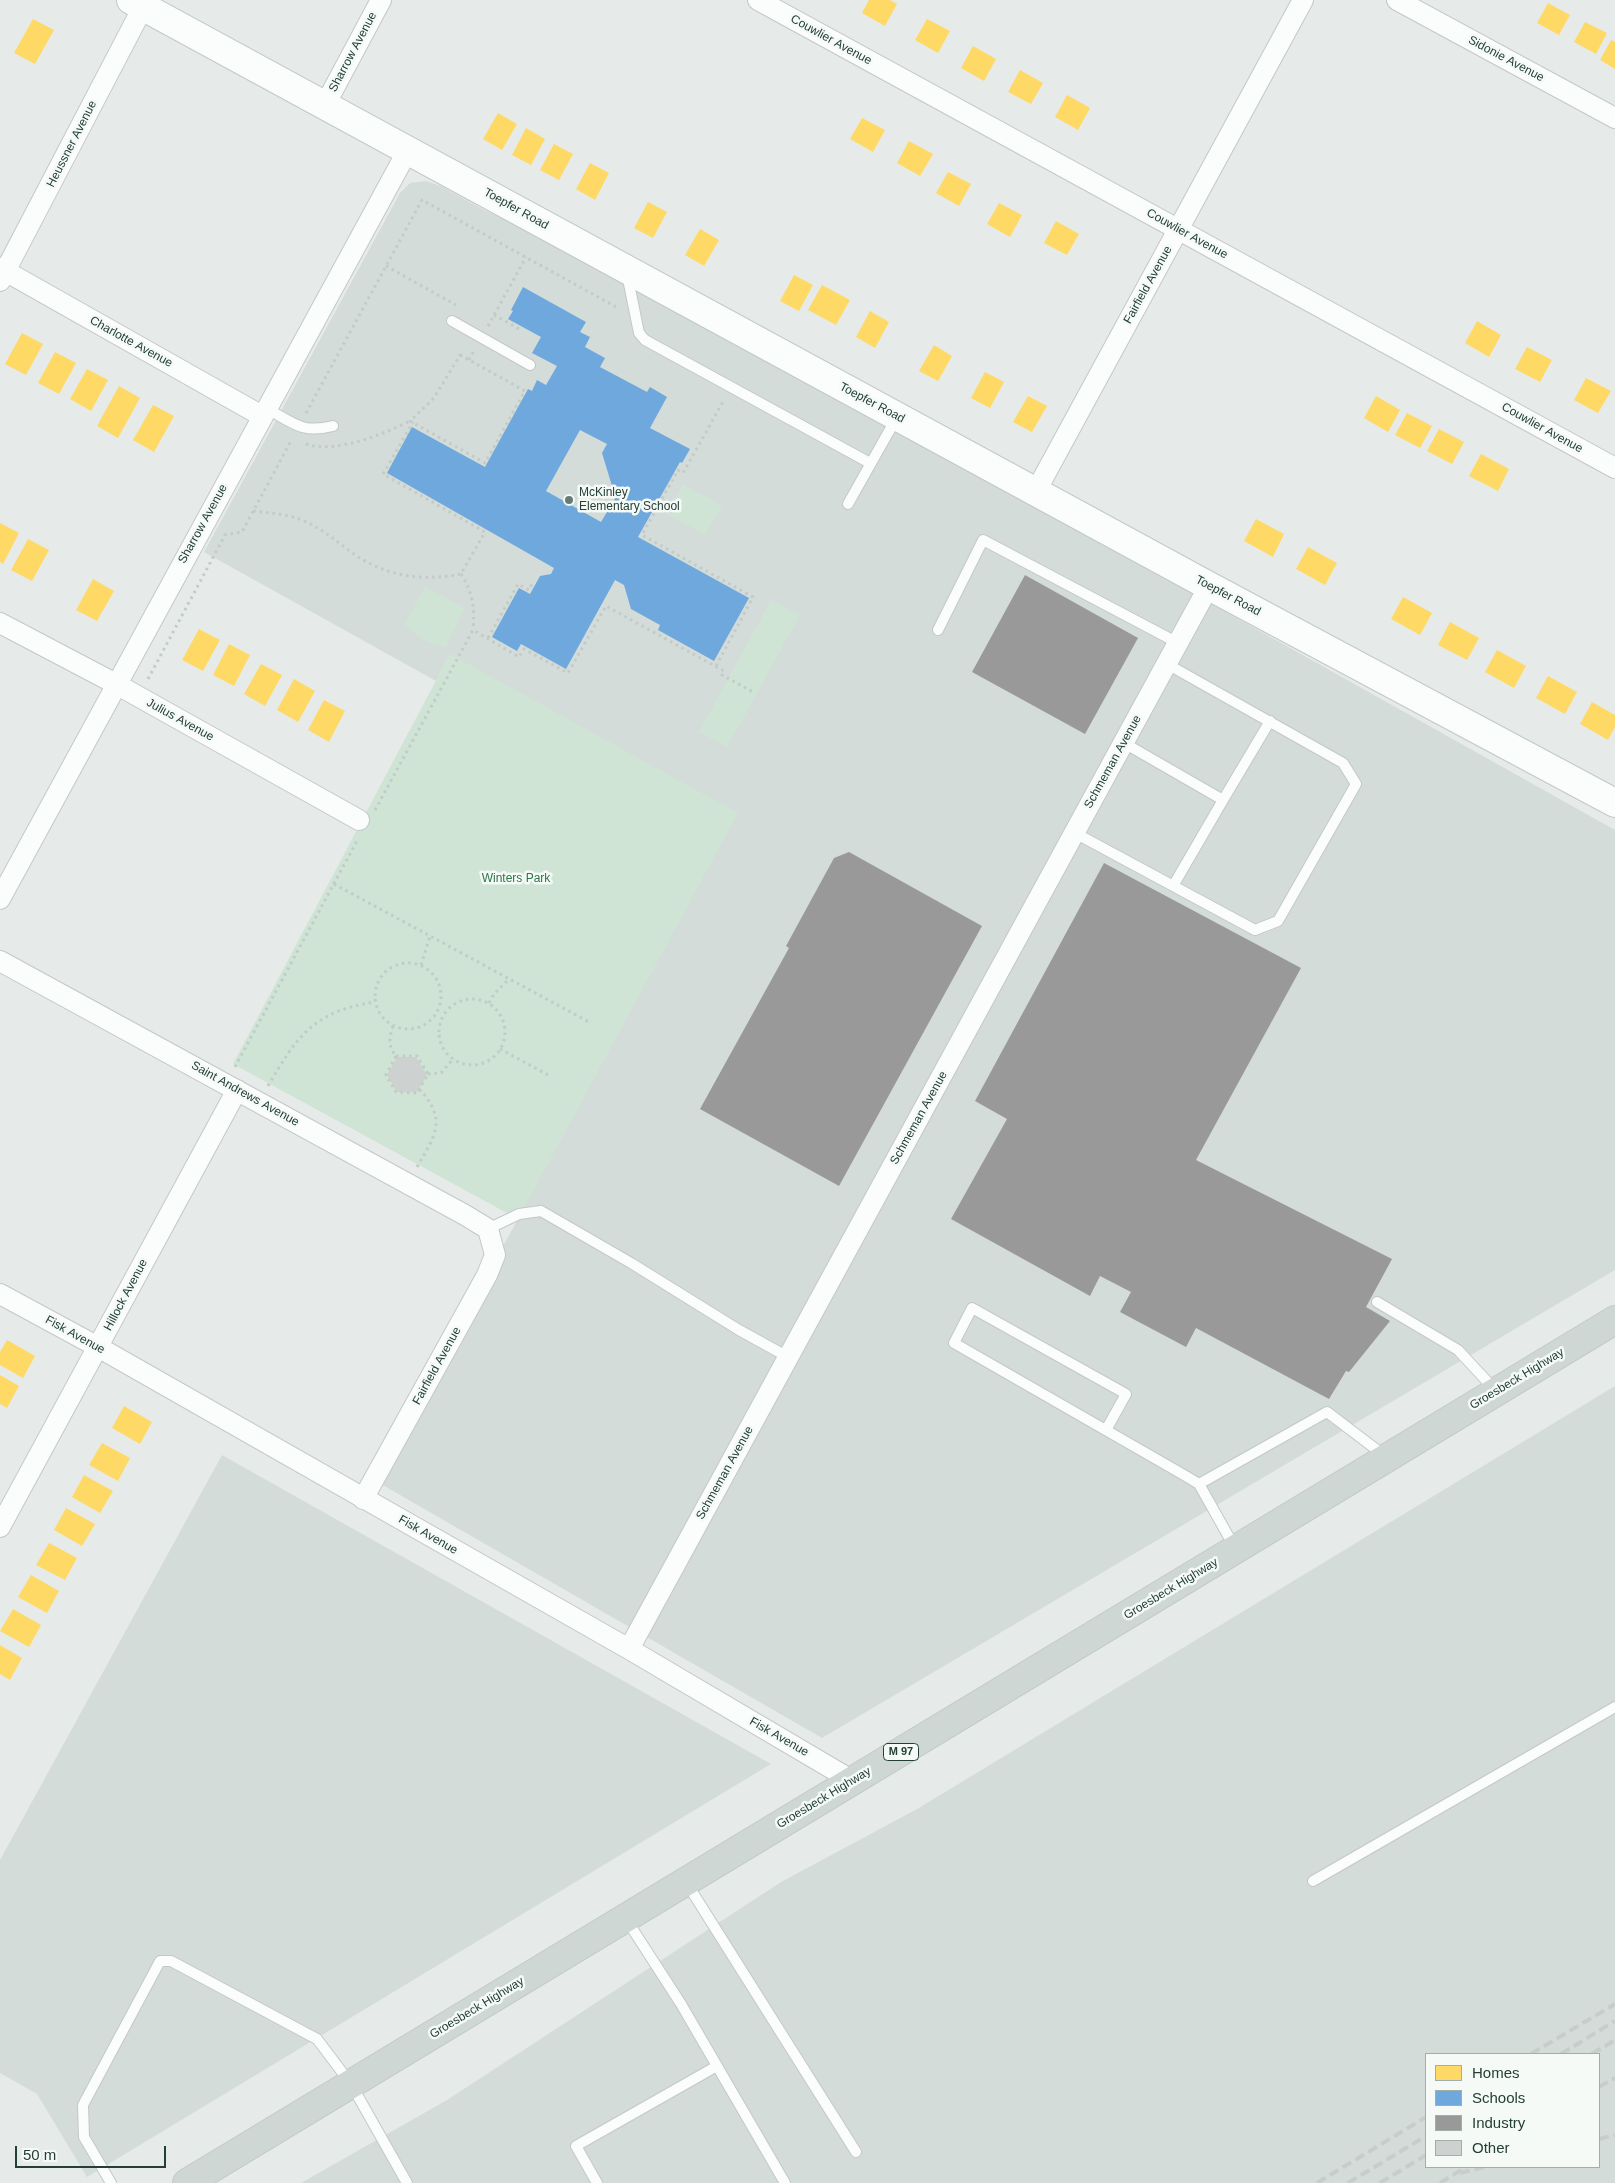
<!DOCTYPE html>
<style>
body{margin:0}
#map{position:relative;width:1615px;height:2183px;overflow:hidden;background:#e6ebe9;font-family:Arial,sans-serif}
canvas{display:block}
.legend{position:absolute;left:1425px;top:2053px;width:175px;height:115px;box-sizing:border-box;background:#f5faf7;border:1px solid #a1afaa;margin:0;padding:6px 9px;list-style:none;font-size:15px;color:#233f37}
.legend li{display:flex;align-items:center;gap:10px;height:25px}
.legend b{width:25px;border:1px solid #a1afaa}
.scale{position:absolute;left:15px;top:2146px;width:151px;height:22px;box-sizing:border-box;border:2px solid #233f37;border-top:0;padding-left:6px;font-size:15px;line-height:18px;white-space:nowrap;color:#233f37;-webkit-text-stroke:4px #f5faf7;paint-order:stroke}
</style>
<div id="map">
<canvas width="1615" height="2183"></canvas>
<ul class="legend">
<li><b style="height:14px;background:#ffd966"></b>Homes</li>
<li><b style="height:14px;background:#6fa8dc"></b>Schools</li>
<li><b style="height:14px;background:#999"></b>Industry</li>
<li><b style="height:14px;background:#cdd2d0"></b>Other</li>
</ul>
<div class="scale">50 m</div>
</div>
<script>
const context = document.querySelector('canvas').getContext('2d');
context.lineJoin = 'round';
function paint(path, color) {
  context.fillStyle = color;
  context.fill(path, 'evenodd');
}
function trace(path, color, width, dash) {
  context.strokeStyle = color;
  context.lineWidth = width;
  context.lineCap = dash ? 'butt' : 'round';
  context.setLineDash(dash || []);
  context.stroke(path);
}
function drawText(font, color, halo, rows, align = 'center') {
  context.font = font + ' Arial,sans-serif';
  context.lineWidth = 5;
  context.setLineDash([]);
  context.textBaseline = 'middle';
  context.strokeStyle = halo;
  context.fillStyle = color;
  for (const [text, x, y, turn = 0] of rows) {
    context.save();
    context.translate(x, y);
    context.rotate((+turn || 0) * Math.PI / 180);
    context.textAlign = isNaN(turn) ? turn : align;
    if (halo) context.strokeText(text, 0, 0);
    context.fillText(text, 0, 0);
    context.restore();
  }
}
paint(new Path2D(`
 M426 181 441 186 484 210 553 241 935 449 1615 830V1270L822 1738 374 1480 518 1219 450 654 436 681 204 552 400 193 410 183Z
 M1615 1386V2183H301L447 2100 781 1882 917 1809ZM1426 2054H1599V2167H1426Z
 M222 1455 771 1764 87 2177 37 2094 0 2073V1860Z`), '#d4dcd9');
paint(new Path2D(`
 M683 484 722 506 705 535 667 514Z
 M425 587 465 608 446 647 427 642 404 626Z
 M771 600 800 615 727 747 699 732Z
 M450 654 738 813 518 1219 233 1064Z`), '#cfe4d5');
paint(new Path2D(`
 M869 0H890L897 4 885 26 862 13Z
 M1548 3 1570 15 1559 35 1537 23Z
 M33 19 54 30 35 64 14 53Z
 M927 19 950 31 938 53 915 40Z
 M1585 22 1607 33 1596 54 1574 42Z
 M1611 40 1615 42V69L1600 60Z
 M973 46 996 59 984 81 961 68Z
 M1020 70 1043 83 1031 104 1008 92Z
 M1067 95 1090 108 1078 130 1055 117Z
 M498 113 517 124 502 150 483 139Z
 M862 118 885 130 873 152 850 139Z
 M526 128 545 139 531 165 512 155Z
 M909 141 933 154 920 176 897 163Z
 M554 144 573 154 559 180 540 170Z
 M590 163 609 173 595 200 576 189Z
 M948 172 971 184 959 206 936 193Z
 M648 202 667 212 653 238 634 228Z
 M999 203 1022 215 1010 237 987 224Z
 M1056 221 1079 234 1067 255 1044 243Z
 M700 229 719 240 704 266 685 255Z
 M794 275 813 285 799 311 780 301Z
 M822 285 850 300 836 325 808 310Z
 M870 311 889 322 875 348 856 337Z
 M1477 321 1501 335 1489 357 1465 343Z
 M22 333 43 344 26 375 5 364Z
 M934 345 952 356 938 381 919 371Z
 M1527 347 1552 360 1540 382 1515 369Z
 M55 352 76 363 59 394 38 383Z
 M87 369 108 380 91 411 70 399Z
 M985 372 1004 382 990 408 971 398Z
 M1586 378 1611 391 1598 413 1574 400Z
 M119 386 140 398 118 438 97 426Z
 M1028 396 1047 406 1032 432 1013 422Z
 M1376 396 1400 410 1388 432 1364 418Z
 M153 405 174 416 154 452 133 440Z
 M1407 413 1432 426 1420 448 1395 435Z
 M1439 429 1464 442 1452 464 1427 451Z
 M1481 454 1509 469 1498 491 1469 476Z
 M1256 519 1284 534 1273 557 1244 541Z
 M0 523 19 533 3 564 0 562Z
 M28 539 49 550 32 581 11 570Z
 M1308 547 1337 563 1325 585 1296 569Z
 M93 579 114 591 97 621 76 610Z
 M1403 597 1432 613 1420 635 1391 619Z
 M1450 622 1479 638 1467 660 1438 645Z
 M199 629 220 640 203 671 182 660Z
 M229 644 250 655 234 686 213 675Z
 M1497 650 1526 666 1514 688 1485 672Z
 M261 664 282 675 265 706 244 694Z
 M1548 676 1577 692 1565 714 1536 698Z
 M294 679 315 691 298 722 277 710Z
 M324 700 345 711 329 742 308 730Z
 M1592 702 1615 715V727L1608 740 1580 724Z
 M7 1340 35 1356 23 1378 0 1365V1352Z
 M0 1375 19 1386 7 1408 0 1404Z
 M124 1406 152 1422 140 1444 112 1428Z
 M102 1443 130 1458 118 1481 89 1465Z
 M84 1475 113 1491 100 1513 72 1497Z
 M66 1508 95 1524 82 1546 54 1530Z
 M49 1543 77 1558 65 1580 36 1565Z
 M31 1575 59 1591 47 1613 18 1597Z
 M13 1609 41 1625 29 1647 0 1631Z
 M0 1645 22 1658 10 1680 0 1674Z`), '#ffd966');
paint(new Path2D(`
 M523 287 586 322 580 332 590 337 585 347 605 358 600 367 647 392 650 387 667 397 650 428 690 449 682 463 680 462 638 537 749 598 714 661 658 630 660 625 631 609 624 585 615 580 566 669 521 644 517 651 492 637 519 588 530 594 540 576 551 574 554 568 387 473 412 427 485 467 528 389 532 391 537 380 546 385 557 366 532 353 541 337 508 319 513 311 511 310ZM580 430 607 444 602 453 612 486 620 490 601 522 546 491Z`), '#6fa8dc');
paint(new Path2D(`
 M1025 575 1138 638 1085 734 972 672Z
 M849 852 982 926 839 1186 700 1109 789 948 786 946 834 858Z
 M1104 863 1301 968 1196 1160 1392 1259 1366 1307 1390 1321 1349 1372 1346 1371 1329 1399 1196 1328 1186 1347 1120 1312 1131 1292 1100 1276 1090 1296 951 1219 1007 1119 975 1101Z`), '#999');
paint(new Path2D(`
 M397 1057H416L427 1075 417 1092H397L387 1075Z`), '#cdd2d0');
const lane = new Path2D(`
 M627 274 639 333 645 340 870 463
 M452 321 530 365
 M266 408C293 423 302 434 333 426
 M848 504 897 417
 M938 630 983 540 1178 643
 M1124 743 1223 800 1173 886
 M1223 800 1270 721
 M1075 833 1255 930 1278 921 1356 784 1343 763 1167 664
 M488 1229 519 1214 541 1211 631 1263 739 1330 788 1357
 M1377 1302 1458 1350 1496 1391
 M1106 1430 1126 1394 972 1308 954 1343 1184 1475 1199 1484
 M1235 1548 1199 1484 1327 1412 1385 1456
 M1313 1881 1615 1707
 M686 1882 856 2152
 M626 1919 681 2004 785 2183
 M111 2183 84 2137 83 2105 160 1961H171L317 2039 351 2084 407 2183
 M597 2183 576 2146 717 2066`);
const street = new Path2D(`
 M758 0 1615 468
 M1397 0 1615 118
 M325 105 381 0
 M0 268 262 416
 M0 281 143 7
 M1036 491 1303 0
 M0 623 116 684 359 820
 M0 899 408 150
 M0 961 465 1215 488 1229 495 1255 487 1275 363 1499
 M0 1294 98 1347 629 1649 853 1781
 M0 1527 237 1090
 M629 1649 1209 586`);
const secondary = new Path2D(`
 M131 0 1209 586 1615 803`);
const primary = new Path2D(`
 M187 2183 1615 1320`);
trace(lane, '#c3c8c6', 12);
trace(street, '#c3c8c6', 22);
trace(secondary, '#c1c9c6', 30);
trace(primary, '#c2cac7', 30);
trace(new Path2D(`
 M386 266 456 305
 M494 315 521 330
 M488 326 526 257
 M460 355 525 391 485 463 410 421 434 398Z
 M469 360 475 349
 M306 413 422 200 618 308
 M306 444C335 454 384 434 410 421
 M253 511C270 513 287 514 302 520 321 528 335 540 351 552 384 576 422 582 461 574L485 532 383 474 413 422
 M461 574C473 593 475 608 473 630
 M488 638 518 584 529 590 532 584
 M716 666 753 597 642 535 678 470 683 473 724 400
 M148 679 225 535 242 532 292 439
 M375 810 473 630 519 657 524 649 568 673 606 606 724 671 722 675 753 692
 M334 884 589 1022
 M375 996a33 33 0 1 1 66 0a33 33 0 1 1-66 0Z
 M421 965 430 936
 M439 1032a33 33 0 1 1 66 0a33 33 0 1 1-66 0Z
 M489 1003 494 994 509 979
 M393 1026C389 1038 388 1046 396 1056
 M500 1049 550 1076
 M396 1056H417L428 1074 417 1093 396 1092 386 1075Z
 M235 1067 358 839
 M428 1074 441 1073 454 1058
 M268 1086C297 1036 314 1011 375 1002
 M417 1167C435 1136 448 1119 419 1089`), '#c2cbc7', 3, [2.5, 4]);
trace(lane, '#fbfcfc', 10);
trace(street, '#fbfcfc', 20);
trace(secondary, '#fbfcfc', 28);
trace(primary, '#ced7d4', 28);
trace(new Path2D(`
 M1531 2054 1615 2004
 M1561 2054 1615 2021
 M1592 2054 1615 2040
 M1599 2087 1615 2078
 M1599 2139 1615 2135
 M1460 2173 1484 2167
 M1317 2183 1426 2117
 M1348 2183 1426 2136
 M1380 2183 1426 2155
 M1440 2183 1466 2167`), '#c8ccca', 4, [10, 5]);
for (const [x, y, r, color] of [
 [569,500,5,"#677b75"]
]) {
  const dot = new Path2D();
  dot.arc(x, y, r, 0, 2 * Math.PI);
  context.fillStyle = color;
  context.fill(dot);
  trace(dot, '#f5faf7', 2);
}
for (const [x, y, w] of [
 [901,1752,35]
]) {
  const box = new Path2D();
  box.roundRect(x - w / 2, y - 8.5, w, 17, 4);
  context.fillStyle = '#f5faf7';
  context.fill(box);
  trace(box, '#233f37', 1);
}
drawText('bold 11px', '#233f37', null, [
 ["M 97",901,1752]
]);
drawText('12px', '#233f37', '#f5faf7', [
 ["Couwlier Avenue",831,40,29],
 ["Sharrow Avenue",353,52,-62],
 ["Sidonie Avenue",1506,59,28],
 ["Heussner Avenue",72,144,-63],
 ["Toepfer Road",516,209,29],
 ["Couwlier Avenue",1187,234,29],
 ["Fairfield Avenue",1148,285,-61],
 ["Charlotte Avenue",131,342,29],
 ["Toepfer Road",872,403,28],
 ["Couwlier Avenue",1542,428,29],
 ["Sharrow Avenue",203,524,-61],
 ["Toepfer Road",1228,596,28],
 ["Julius Avenue",180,720,29],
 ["Schmeman Avenue",1113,762,-61],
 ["Saint Andrews Avenue",245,1094,29],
 ["Schmeman Avenue",919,1118,-61],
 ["Hillock Avenue",126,1295,-62],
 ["Fisk Avenue",75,1335,29],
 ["Fairfield Avenue",437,1366,-61],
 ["Groesbeck Highway",1517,1379,-31],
 ["Schmeman Avenue",725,1473,-61],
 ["Fisk Avenue",428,1535,30],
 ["Groesbeck Highway",1171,1589,-31],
 ["Fisk Avenue",779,1737,30],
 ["Groesbeck Highway",824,1798,-31],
 ["Groesbeck Highway",477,2008,-31]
]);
drawText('12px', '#233f37', '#f5faf7', [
 ["McKinley",579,493],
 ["Elementary School",579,507]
], 'left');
drawText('12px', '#2e7647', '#f5faf7', [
 ["Winters Park",516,879]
]);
</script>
